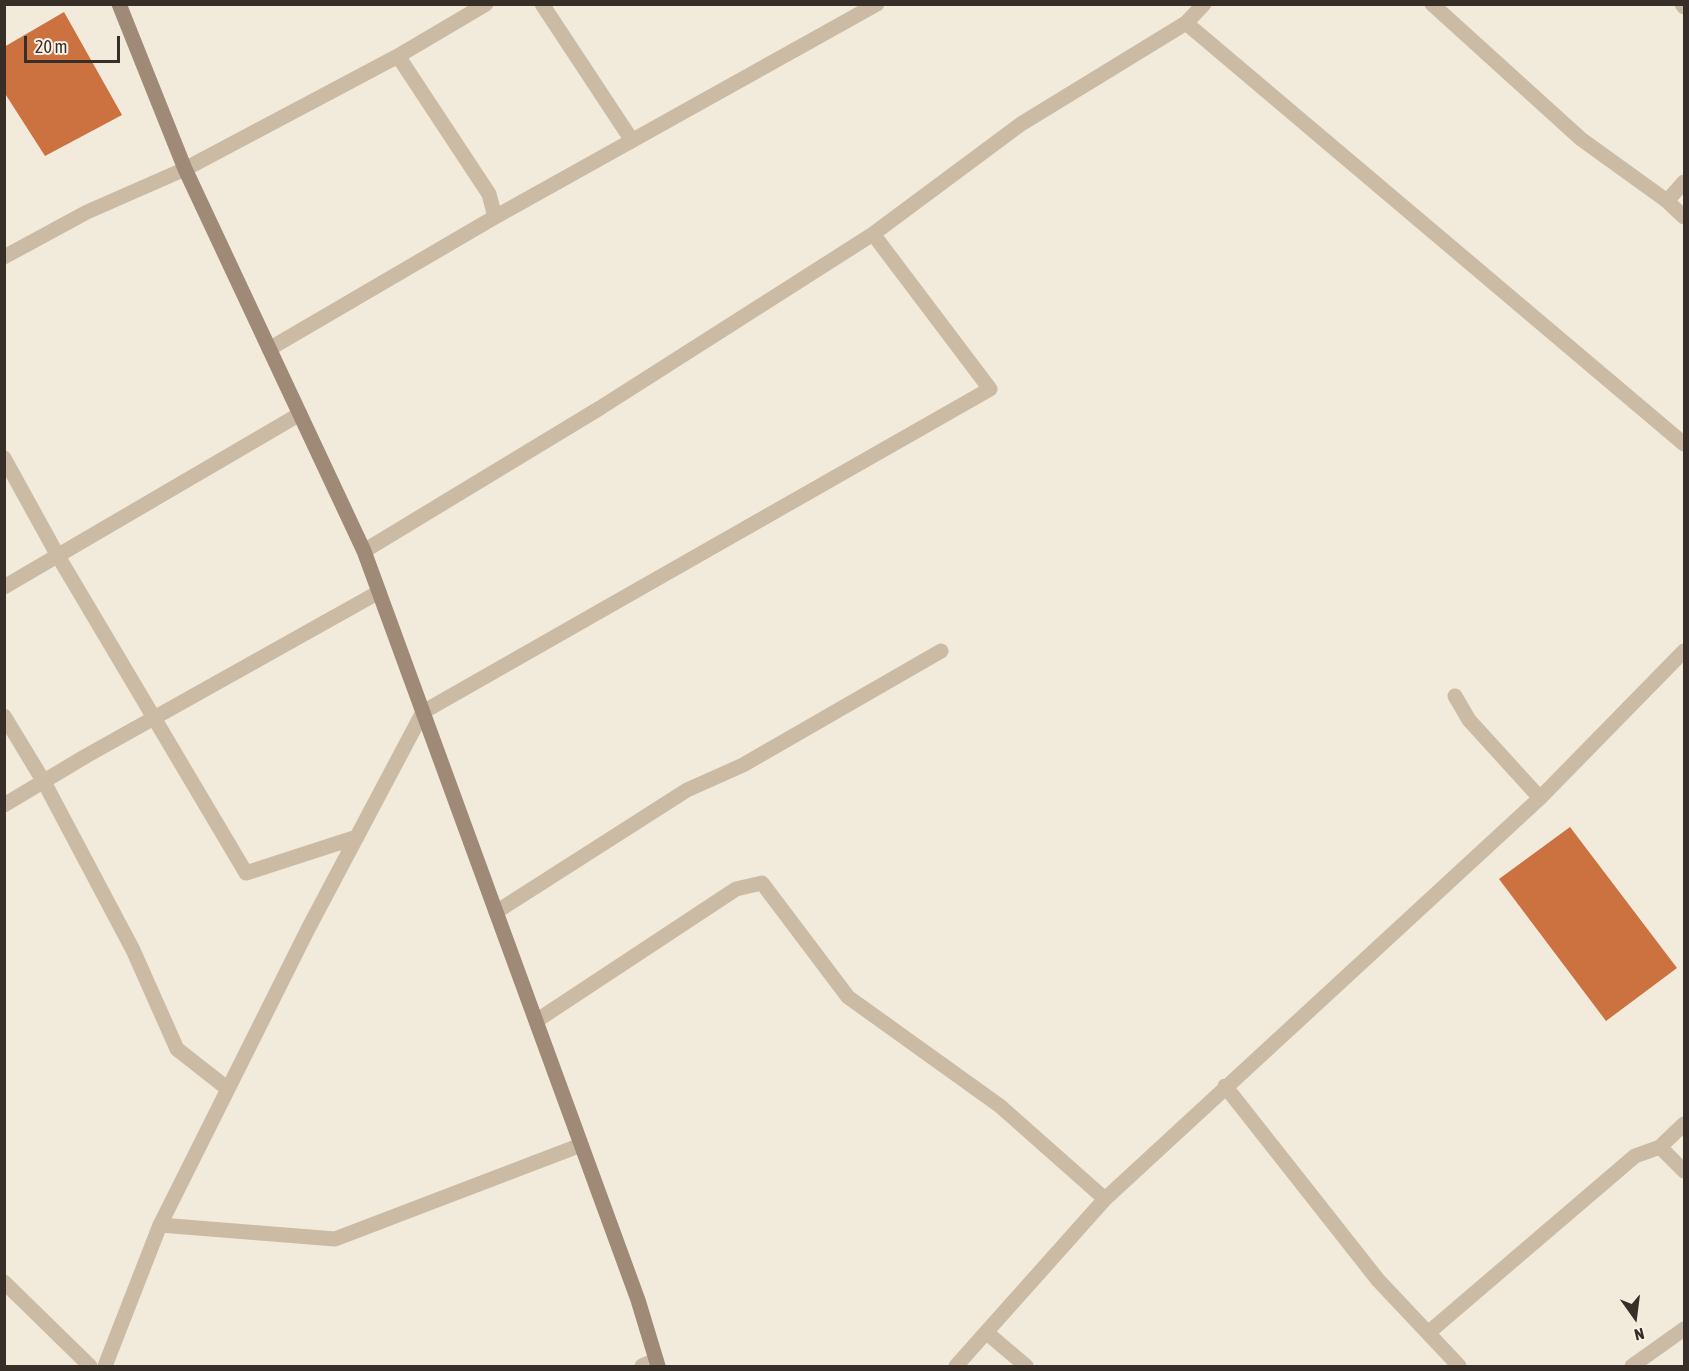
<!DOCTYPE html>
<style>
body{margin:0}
#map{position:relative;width:1689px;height:1371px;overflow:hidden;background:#f2eada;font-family:"Asap Condensed",sans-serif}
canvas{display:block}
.frame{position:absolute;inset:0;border:6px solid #362e27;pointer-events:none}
.north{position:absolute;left:1605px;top:1287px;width:60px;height:60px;-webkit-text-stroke:4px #faf3e6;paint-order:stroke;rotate:166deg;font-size:16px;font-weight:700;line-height:24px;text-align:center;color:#362e27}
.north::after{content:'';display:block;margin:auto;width:21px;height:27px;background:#362e27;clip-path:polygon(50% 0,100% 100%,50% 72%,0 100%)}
.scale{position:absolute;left:24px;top:36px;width:96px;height:27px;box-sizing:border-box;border:3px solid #362e27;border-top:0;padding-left:8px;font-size:18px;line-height:21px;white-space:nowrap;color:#362e27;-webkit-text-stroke:4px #faf3e6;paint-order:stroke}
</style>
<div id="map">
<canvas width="1689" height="1371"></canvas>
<div class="frame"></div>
<div class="north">N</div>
<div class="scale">20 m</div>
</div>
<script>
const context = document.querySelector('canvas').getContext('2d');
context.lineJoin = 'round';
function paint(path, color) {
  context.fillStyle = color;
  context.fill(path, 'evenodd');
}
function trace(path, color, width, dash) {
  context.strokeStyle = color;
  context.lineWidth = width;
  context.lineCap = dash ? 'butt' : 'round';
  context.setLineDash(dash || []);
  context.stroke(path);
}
paint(new Path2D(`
 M64 12 122 115 45 156 4 92V47Z
 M1570 827 1677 968 1606 1021 1499 879Z`), '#cb7240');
trace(new Path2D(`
 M542 4 631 139
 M1432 4 1581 139 1667 201 1684 217
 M1682 4 1684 7
 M1186 23 1684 444
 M398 56 489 194 495 217
 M1667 201 1684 182
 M4 257 87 212 185 169 398 56 486 4
 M269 349 495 217 877 4
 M4 458 58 556 246 873 357 837
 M364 551 600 408 873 234 1021 124 1186 23 1204 4
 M4 587 300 414
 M1455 696 1469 720 1540 798
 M4 716 44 782 133 950 177 1049 228 1089
 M4 805 86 756 379 592
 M496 912 687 790 743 765 941 651
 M536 1021 736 889 762 883 848 997 1000 1106 1105 1199
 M1225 1086 1378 1280 1459 1366
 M1660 1147 1684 1171
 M160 1225 335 1239 581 1145
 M4 1282 90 1366
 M987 1333 1026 1366
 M1428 1333 1635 1156 1660 1147 1684 1124
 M105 1366 160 1225 308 929 423 712 990 389 873 234
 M642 1366 656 1360
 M956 1366 1105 1199 1540 798 1684 651
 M1632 1366 1684 1329`), '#cbbba5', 15);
trace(new Path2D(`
 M119 4 185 169 364 551 638 1300 658 1366`), '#9f8a77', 15);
</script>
